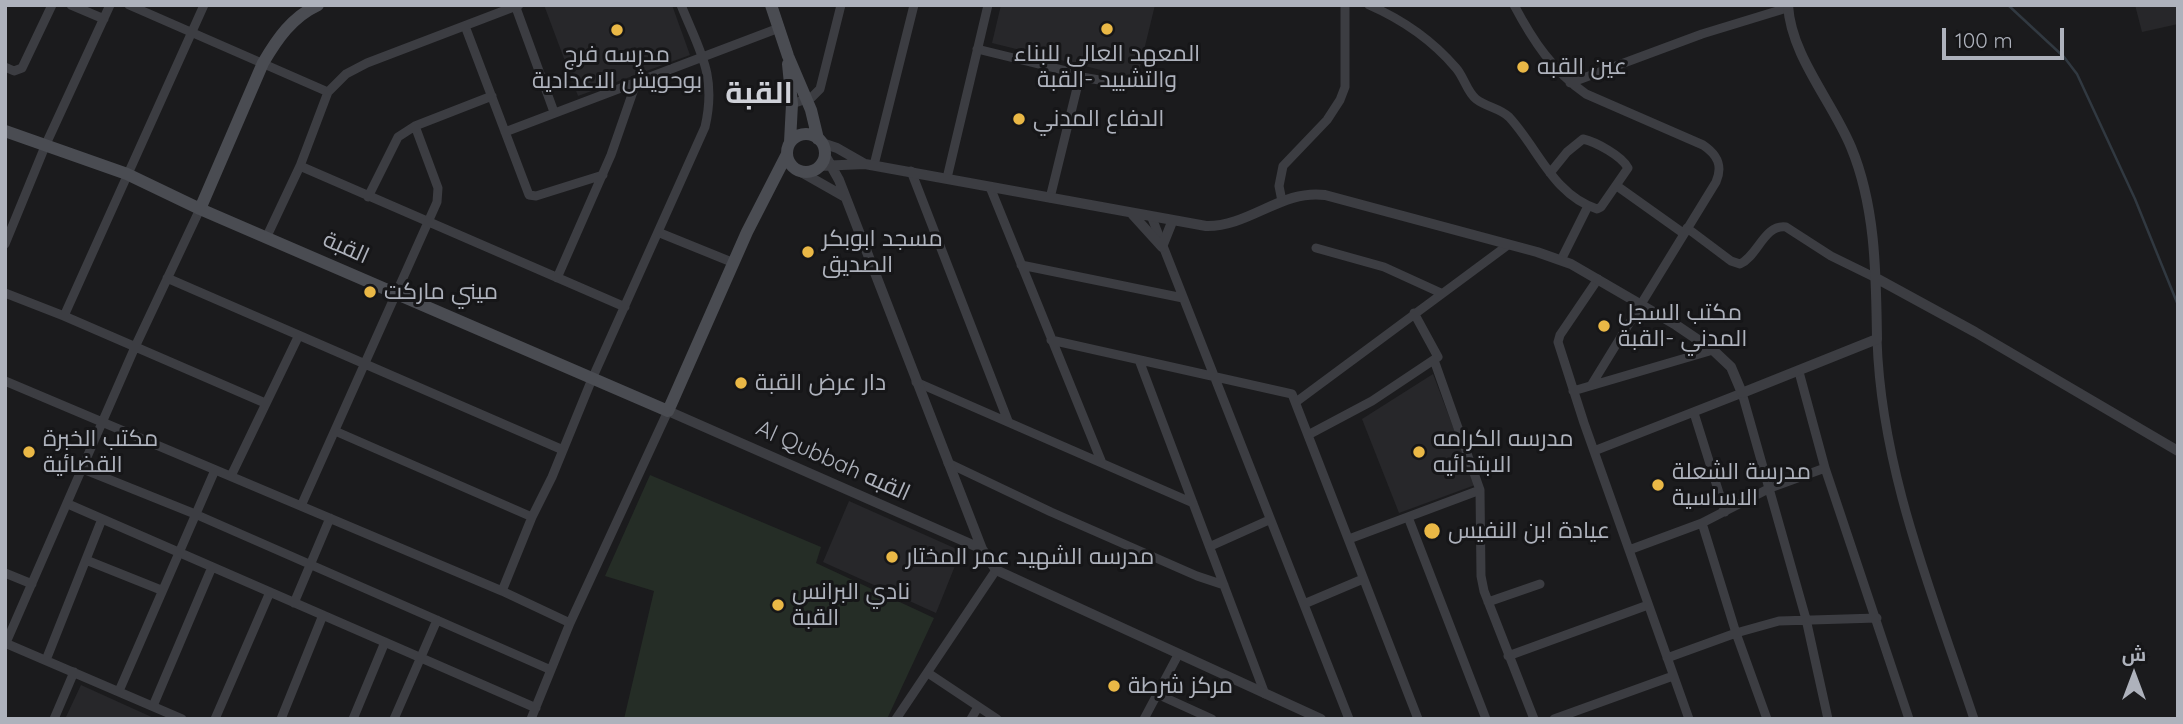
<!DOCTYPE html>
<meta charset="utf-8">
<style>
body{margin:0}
#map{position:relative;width:2183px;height:724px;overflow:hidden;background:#1b1b1d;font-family:Quicksand,Cairo,sans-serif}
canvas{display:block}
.frame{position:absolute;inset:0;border:7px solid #aeb2bc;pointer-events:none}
.north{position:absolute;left:2099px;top:640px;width:70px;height:70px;-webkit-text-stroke:5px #161618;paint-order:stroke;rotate:0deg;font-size:19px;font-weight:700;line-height:28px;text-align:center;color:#aeb2bc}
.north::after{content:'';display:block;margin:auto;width:24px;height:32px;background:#aeb2bc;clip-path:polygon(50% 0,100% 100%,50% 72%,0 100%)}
.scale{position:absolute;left:1942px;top:28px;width:122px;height:32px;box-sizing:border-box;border:4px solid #aeb2bc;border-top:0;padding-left:9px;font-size:21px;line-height:24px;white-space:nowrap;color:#aeb2bc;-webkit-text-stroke:5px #161618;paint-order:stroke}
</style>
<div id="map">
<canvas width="2183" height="724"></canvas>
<div class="frame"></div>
<div class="north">ش</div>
<div class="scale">100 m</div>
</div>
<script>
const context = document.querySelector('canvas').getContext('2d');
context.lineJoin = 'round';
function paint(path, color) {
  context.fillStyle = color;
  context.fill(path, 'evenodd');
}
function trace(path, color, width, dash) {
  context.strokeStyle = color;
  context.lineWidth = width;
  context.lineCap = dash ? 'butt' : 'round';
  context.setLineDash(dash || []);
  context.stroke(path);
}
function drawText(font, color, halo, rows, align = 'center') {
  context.font = font + ' Quicksand,Cairo,sans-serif';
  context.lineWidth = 6;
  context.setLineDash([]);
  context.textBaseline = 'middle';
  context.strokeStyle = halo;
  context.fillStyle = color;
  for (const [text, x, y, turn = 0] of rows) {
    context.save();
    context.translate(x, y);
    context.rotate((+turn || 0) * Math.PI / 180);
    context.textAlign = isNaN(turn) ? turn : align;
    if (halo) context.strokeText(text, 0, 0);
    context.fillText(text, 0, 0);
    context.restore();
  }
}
paint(new Path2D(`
 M544 5H672L690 55 578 96Z
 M1001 5H1155L1137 79 992 43Z
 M2135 5H2178V24L2142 32Z
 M1433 374 1475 485 1399 513 1362 419Z
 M849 501 961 551 936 613 823 562Z
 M81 685 156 719H65Z`), '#27272a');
paint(new Path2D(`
 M650 475 821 547 816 563 934 618 887 719H624L654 591 605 576Z`), '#252d26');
trace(new Path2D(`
 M2008 5 2064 57 2077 74 2135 199 2178 305`), '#313941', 2.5);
trace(new Path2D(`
 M71 5 104 19
 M129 5 328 92
 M515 5 554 112
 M1369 5C1401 19 1433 41 1456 68 1464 77 1467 92 1476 99 1486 107 1500 108 1509 117 1538 148 1553 195 1597 209L1601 207 1628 168C1622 156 1596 142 1583 139L1567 152 1550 173
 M1514 5C1533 41 1553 71 1586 94L1703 145C1718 155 1723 166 1716 182L1592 384
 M465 26 529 195 536 196 603 175
 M977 49 1067 71 1076 76 1128 85
 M5 67 14 71 22 68 52 5
 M1570 83 1702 34 1787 8
 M792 104 812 97 820 89 841 5
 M505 132 779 28
 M874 165 914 5
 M300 166 625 307
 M911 171 1008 421
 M947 178 988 5
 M1617 186 1683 233
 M990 187 1102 463
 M368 197 398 137 415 126 492 96
 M1050 198 1077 88 1076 76
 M1282 201 1279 186 1283 166 1327 120 1340 100 1345 87V5
 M1152 218 1349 719
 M1687 228 1731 261 1740 264C1758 256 1764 224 1786 227L1831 256 1876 278
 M660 233 734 263
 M267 236 300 166 328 92 346 74 367 63 519 5
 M5 244 46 144 110 5
 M1316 248 1384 267 1441 293
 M1561 260 1588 206
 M1021 265 1183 298
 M167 278 563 450
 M557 278 611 155 636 83
 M1598 279 1560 335 1558 342 1584 423 1689 719
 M5 293 64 316 265 403
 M64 316 204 5
 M1877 339C1881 471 1933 595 1974 719
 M1051 340 1292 394 1418 719
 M1139 360 1265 694
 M1434 360 1480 490 1481 576 1484 591 1534 719
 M1799 372 1825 468 1909 719
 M5 381 502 591 570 623
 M916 382 1193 503
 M1573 391 1713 350
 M1296 402 1508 245
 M1694 413 1725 512
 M335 431 532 517
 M1308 435 1372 401 1438 357 1414 313
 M1594 451 1742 393 1806 619 1828 719
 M948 463 1051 512 1197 576 1224 585
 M83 469 195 514 551 670
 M231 476 299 335
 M68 504 536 708
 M301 506 437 202 438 188 415 126
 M1408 517 1486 719
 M1702 523 1736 633 1767 719
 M1349 539 1480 490
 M1211 546 1269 520
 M1629 550 1702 523 1770 488 1825 468
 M86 560 161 590
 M5 573 32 584
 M502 591 532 517 552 477 592 379 705 127C717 75 700 52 681 5
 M1488 602 1540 584
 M294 603 330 518
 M1304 604 1363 579
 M5 643 182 719
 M5 645 135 347 200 209
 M1508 656 1648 605
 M1667 658 1736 633 1779 621 1877 618
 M46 660 102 519
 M928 673 997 719
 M119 691 215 470
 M1157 694 1212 719
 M153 706 212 567
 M54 719 74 672
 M215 719 270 592
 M281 719 323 615
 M353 719 385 642
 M394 719 437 620
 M531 719 570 623 668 411
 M896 719 996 570
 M971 719 978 707
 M1144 719 1178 655
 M1554 719 1673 676`), '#3c3d42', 9);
trace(new Path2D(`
 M822 143 837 148 865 164
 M825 155 839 180 982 549 996 570 1321 719
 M819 166 865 164 1206 226C1249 227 1282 189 1325 195L1537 252 1571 264 1676 325 1713 350 1731 367 1742 393 1877 339C1876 275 1876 207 1851 147 1832 101 1791 56 1788 5
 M801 172 845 197
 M1132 214 1162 247 1172 222
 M1876 278 1975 332 2178 451
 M668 411 982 549`), '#3c3d42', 10);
trace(new Path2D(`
 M771 5 788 56 811 110 818 139
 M788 64 792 104 790 142
 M5 131 127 174 200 209 668 411 747 232 787 154
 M787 153a19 19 0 1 1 38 0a19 19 0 1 1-38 0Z
 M200 209 263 63C277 39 292 17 318 5`), '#4a4c52', 12);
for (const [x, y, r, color] of [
 [1107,29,7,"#eab846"],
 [617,30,7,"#eab846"],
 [1523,67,7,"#eab846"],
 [1019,119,7,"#eab846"],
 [808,252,7,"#eab846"],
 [370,292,7,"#eab846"],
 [1604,326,7,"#eab846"],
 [741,383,7,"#eab846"],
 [29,452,7,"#eab846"],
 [1419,452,7,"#eab846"],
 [1658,485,7,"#eab846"],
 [1432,531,9,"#eab846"],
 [892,557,7,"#eab846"],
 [778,605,7,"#eab846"],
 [1114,686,7,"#eab846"]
]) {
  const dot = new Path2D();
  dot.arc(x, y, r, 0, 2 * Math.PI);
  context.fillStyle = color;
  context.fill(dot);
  trace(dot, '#161618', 2.5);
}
drawText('23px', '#aeb2bc', '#161618', [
 ["المعهد العالي للبناء",1107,54,"center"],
 ["والتشييد -القبة",1107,80,"center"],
 ["مدرسه فرج",617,55,"center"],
 ["بوحويش الاعدادية",617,81,"center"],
 ["عين القبه",1537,67],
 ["الدفاع المدني",1033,119],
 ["مسجد ابوبكر",822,239],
 ["الصديق",822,265],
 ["ميني ماركت",384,292],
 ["مكتب السجل",1618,313],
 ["المدني -القبة",1618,339],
 ["دار عرض القبة",755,383],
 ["مكتب الخبرة",43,439],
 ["القضائية",43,465],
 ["مدرسه الكرامه",1433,439],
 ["الابتدائيه",1433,465],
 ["مدرسة الشعلة",1672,472],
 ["الاساسية",1672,498],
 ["عيادة ابن النفيس",1448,531],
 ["مدرسه الشهيد عمر المختار",906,557],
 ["نادي البرانس",792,592],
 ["القبة",792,618],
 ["مركز شرطة",1128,686]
], 'left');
drawText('23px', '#aeb2bc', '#161618', [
 ["القبة",346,248,24],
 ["Al Qubbah القبه",833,461,24]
]);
drawText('bold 30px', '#cfd1d8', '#161618', [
 ["القبة",759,94]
]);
</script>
